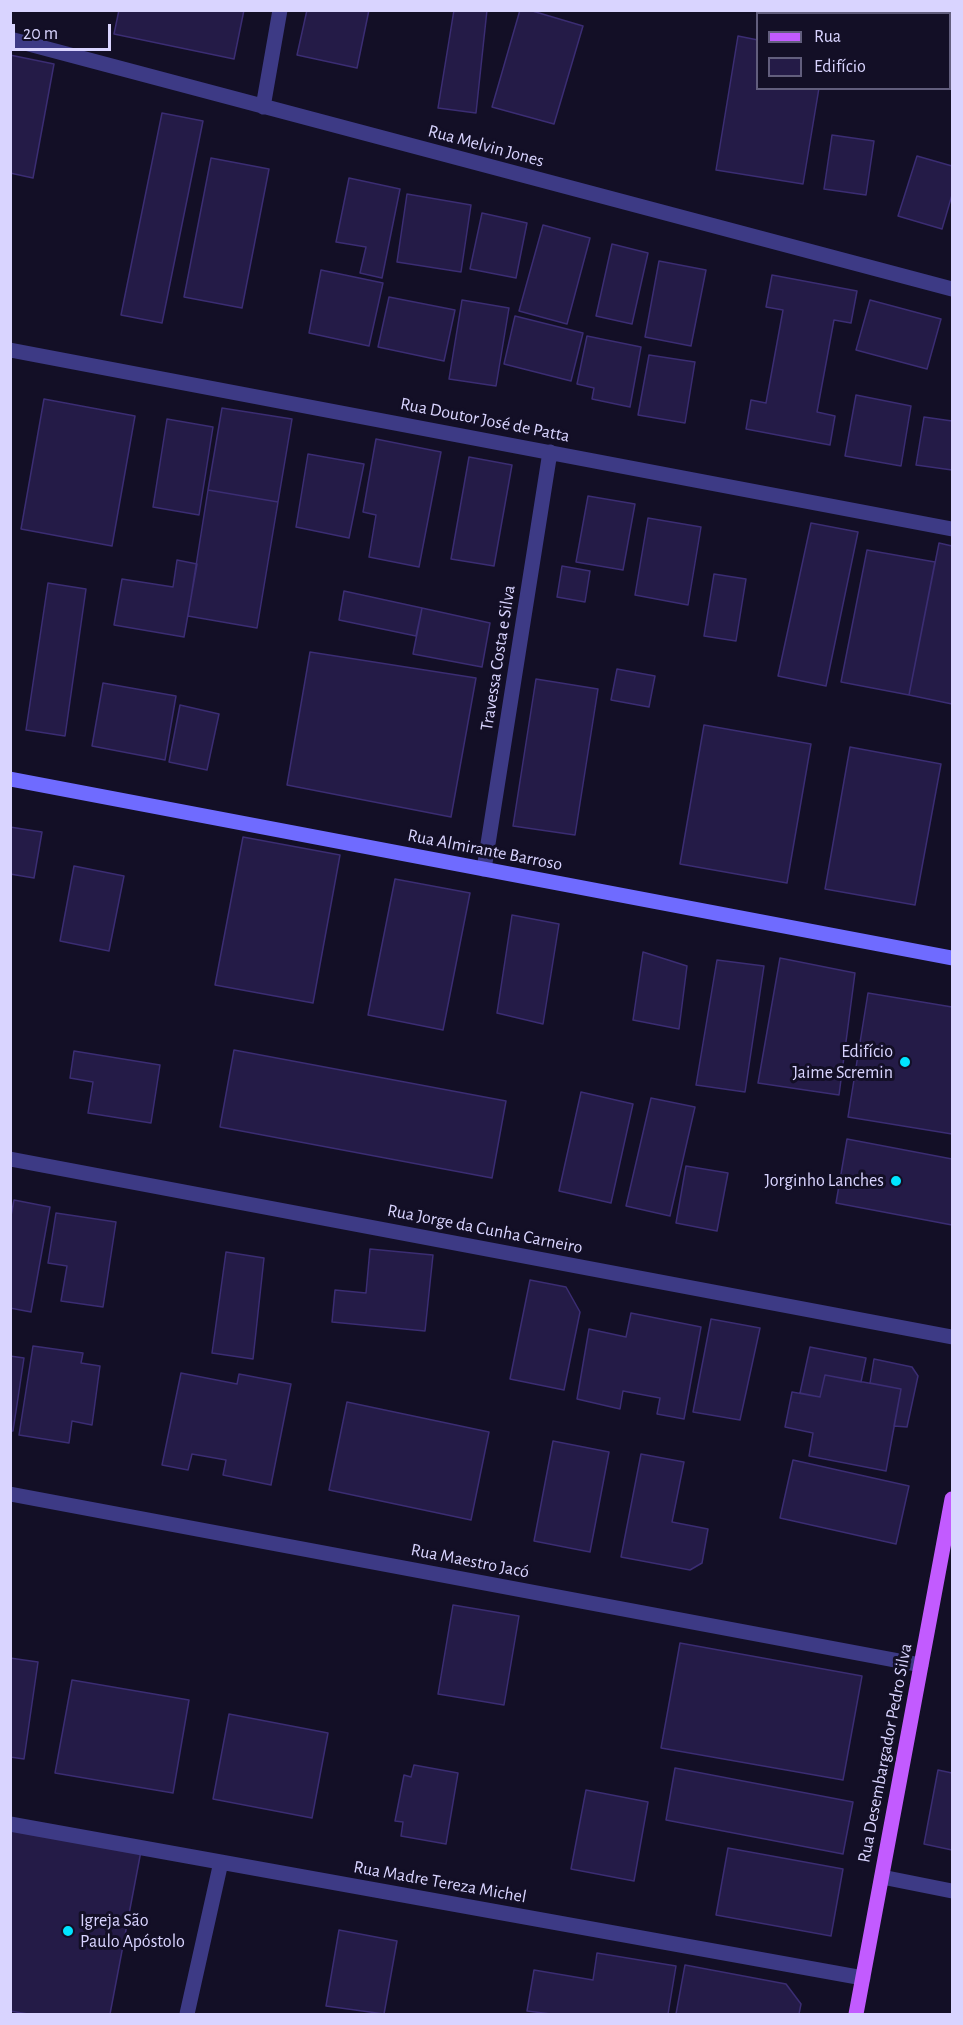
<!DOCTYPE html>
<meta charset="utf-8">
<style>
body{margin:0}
#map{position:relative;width:963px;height:2025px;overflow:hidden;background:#130f26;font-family:"Alegreya Sans",sans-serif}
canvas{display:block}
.frame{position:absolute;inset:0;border:12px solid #d9d4ff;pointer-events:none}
.legend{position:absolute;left:756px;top:12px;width:195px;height:78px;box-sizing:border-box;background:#130f26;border:2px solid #625e7d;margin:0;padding:8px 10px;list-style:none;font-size:18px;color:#d9d4ff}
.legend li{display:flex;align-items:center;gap:12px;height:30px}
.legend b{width:30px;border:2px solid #625e7d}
.scale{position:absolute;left:12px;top:24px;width:99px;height:27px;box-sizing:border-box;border:3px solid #d9d4ff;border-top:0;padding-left:8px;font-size:18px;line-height:21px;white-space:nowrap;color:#d9d4ff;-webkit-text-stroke:4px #130f26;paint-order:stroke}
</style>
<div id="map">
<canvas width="963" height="2025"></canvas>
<div class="frame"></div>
<ul class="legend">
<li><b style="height:8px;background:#c25bff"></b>Rua</li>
<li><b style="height:16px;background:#241b47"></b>Edifício</li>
</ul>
<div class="scale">20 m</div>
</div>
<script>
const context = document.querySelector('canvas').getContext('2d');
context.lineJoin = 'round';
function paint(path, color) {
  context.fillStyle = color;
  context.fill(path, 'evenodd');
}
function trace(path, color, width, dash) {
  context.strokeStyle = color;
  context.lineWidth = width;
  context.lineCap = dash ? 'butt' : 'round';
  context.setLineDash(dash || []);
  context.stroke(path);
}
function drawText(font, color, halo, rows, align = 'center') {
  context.font = font + ' "Alegreya Sans",sans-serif';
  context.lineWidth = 6;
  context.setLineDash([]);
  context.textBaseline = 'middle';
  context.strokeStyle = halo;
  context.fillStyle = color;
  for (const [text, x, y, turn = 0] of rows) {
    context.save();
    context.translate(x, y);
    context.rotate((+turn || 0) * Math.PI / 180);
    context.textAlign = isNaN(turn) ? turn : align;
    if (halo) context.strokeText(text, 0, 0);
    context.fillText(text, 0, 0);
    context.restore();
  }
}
const building = new Path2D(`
 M119 10H244L234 59 114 34Z
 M307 10H369L357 68 297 55Z
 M454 10H487L476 113 438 108Z
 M520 10H529L583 26 554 124 492 107Z
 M738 36 758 40V88H819L803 184 716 170Z
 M10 55 54 64 33 178 10 173Z
 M162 113 203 121 162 323 121 315Z
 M832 135 874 141 866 195 824 189Z
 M917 156 952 166V195L942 229 898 216Z
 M211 158 269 169 242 308 184 297Z
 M349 178 400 189 382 278 360 273 366 247 336 242Z
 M407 194 471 205 461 272 397 262Z
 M482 213 527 223 516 278 470 269Z
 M543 225 590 238 567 324 519 311Z
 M612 244 648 253 632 324 596 316Z
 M659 261 706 270 691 346 645 337Z
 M321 270 383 283 369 346 309 333Z
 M772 275 857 291 851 323 834 320 817 412 835 416 830 445 746 429 751 400 766 403 783 310 766 307Z
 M389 297 455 310 444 361 378 347Z
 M462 300 509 308 496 386 449 379Z
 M870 300 941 319 927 369 856 350Z
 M515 316 583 333 571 381 504 364Z
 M587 336 641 347 630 407 592 399 594 388 577 384Z
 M649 355 695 362 685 423 638 415Z
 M856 395 911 406 901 466 845 456Z
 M44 399 135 416 112 546 21 529Z
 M222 408 292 419 278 502 208 490Z
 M924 417 952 421V470L916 465Z
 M167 419 213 427 199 515 153 507Z
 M376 439 441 452 419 567 369 557 376 515 363 512Z
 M308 454 364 464 349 538 296 527Z
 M469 457 512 465 494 566 451 559Z
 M208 490 278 502 257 628 188 616Z
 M588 496 635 504 623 570 576 562Z
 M648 518 701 527 688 605 635 595Z
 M811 523 858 532 826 686 778 676Z
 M939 543 952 546V704L909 695Z
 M867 550 935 562 909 695 841 682Z
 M177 560 197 564 184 637 114 625 122 579 173 587Z
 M562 566 590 571 585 602 557 597Z
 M714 574 746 579 736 641 704 636Z
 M48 583 86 589 65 736 26 730Z
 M344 591 422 608 416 636 339 620Z
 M422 608 490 623 482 667 413 654Z
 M310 652 476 678 451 817 287 785Z
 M617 669 655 676 649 707 611 700Z
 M536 679 598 689 575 835 513 826Z
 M103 683 176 696 165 760 92 746Z
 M180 705 219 714 207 770 169 762Z
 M704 725 811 744 787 883 680 864Z
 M850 747 941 764 915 905 825 889Z
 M10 827 42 832 34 878 10 874Z
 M243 837 340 855 313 1003 215 985Z
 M74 866 124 876 109 951 60 941Z
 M395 879 470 893 443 1030 368 1015Z
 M512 915 559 924 543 1024 497 1013Z
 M643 952 687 966 679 1029 633 1020Z
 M780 958 855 973 839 1095 758 1083Z
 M717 960 764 966 745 1092 696 1085Z
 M868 993 952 1007V1134L848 1117Z
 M234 1050 506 1101 492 1178 220 1127Z
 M74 1051 160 1065 151 1123 88 1113 93 1082 70 1078Z
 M581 1092 633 1104 611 1203 559 1191Z
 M651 1098 695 1107 670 1216 626 1206Z
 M847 1139 952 1159V1225L836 1203Z
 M686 1166 728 1173 717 1231 676 1223Z
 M14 1200 50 1207 31 1312 10 1308V1221Z
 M56 1213 116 1222 103 1307 61 1301 67 1266 48 1263Z
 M370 1249 433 1255 425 1331 332 1322 335 1290 366 1293Z
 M226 1252 264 1258 253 1359 212 1353Z
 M530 1280 566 1287 580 1312 564 1390 510 1379Z
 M631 1313 701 1327 684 1419 657 1414 660 1398 623 1391 620 1409 577 1399 589 1329 626 1337Z
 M711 1319 760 1328 740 1420 693 1412Z
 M33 1346 83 1353 81 1363 100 1366 92 1425 72 1421 69 1443 19 1435Z
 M810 1347 866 1358 861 1382 825 1375 820 1397 800 1393Z
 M10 1356 24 1358 13 1431H10Z
 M874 1359 912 1367 918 1376 907 1427 894 1426 901 1389 870 1383Z
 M181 1373 237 1384 239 1374 291 1384 271 1485 223 1475 226 1460 192 1454 188 1470 162 1465Z
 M825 1375 901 1389 886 1471 809 1456 813 1433 785 1427 792 1392 820 1397Z
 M347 1402 489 1432 471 1520 329 1490Z
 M553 1441 609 1452 590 1552 534 1541Z
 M641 1454 684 1462 672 1522 708 1529 702 1563 690 1570 621 1557Z
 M793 1460 909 1486 896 1544 780 1518Z
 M453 1605 519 1616 504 1705 438 1694Z
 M680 1643 862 1676 843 1780 661 1748Z
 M10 1658 38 1662 24 1759 10 1757Z
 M72 1680 189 1700 173 1793 55 1773Z
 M229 1714 328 1733 312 1818 213 1799Z
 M414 1765 458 1773 446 1844 401 1836 403 1822 395 1821 404 1775 411 1777Z
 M675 1768 853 1802 843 1854 666 1820Z
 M938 1770 952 1773V1850L924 1844Z
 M586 1790 648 1802 634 1881 571 1869Z
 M10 1827 141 1851 110 2014H28L10 2011Z
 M728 1848 843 1869 831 1936 716 1915Z
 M339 1930 397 1941 384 2014 326 2006Z
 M597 1953 676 1966 668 2014H551L527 2011 534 1970 593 1980Z
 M685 1965 786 1984 801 2004 799 2014H676Z`);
paint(building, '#241b47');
trace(building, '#3b2d73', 1.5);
trace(new Path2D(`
 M10 39 952 289
 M263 107 280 10
 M10 350 952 529
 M484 869 550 452
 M10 1159 952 1337
 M10 1494 921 1665
 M10 1824 863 1978
 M882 1877 952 1891
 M187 2014 221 1862`), '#3d3a85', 15);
trace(new Path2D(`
 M10 779 952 958`), '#6f6bff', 15);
trace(new Path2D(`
 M856 2014 952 1499`), '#c25bff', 15);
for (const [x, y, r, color] of [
 [905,1062,6,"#00e5ff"],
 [896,1181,6,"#00e5ff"],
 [68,1931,6,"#00e5ff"]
]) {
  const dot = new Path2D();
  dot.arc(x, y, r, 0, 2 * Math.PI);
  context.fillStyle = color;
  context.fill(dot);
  trace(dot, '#130f26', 2);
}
drawText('18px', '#d9d4ff', '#130f26', [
 ["Rua Melvin Jones",486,146,15],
 ["Rua Doutor José de Patta",485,420,11],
 ["Travessa Costa e Silva",498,658,-81],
 ["Rua Almirante Barroso",485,850,11],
 ["Rua Jorge da Cunha Carneiro",485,1229,11],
 ["Rua Maestro Jacó",470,1561,11],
 ["Rua Desembargador Pedro Silva",885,1753,-79],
 ["Rua Madre Tereza Michel",440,1882,10]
]);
drawText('18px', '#d9d4ff', '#130f26', [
 ["Edifício",893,1052],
 ["Jaime Scremin",893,1073],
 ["Jorginho Lanches",884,1181],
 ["Igreja São",80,1921,"left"],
 ["Paulo Apóstolo",80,1942,"left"]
], 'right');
</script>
